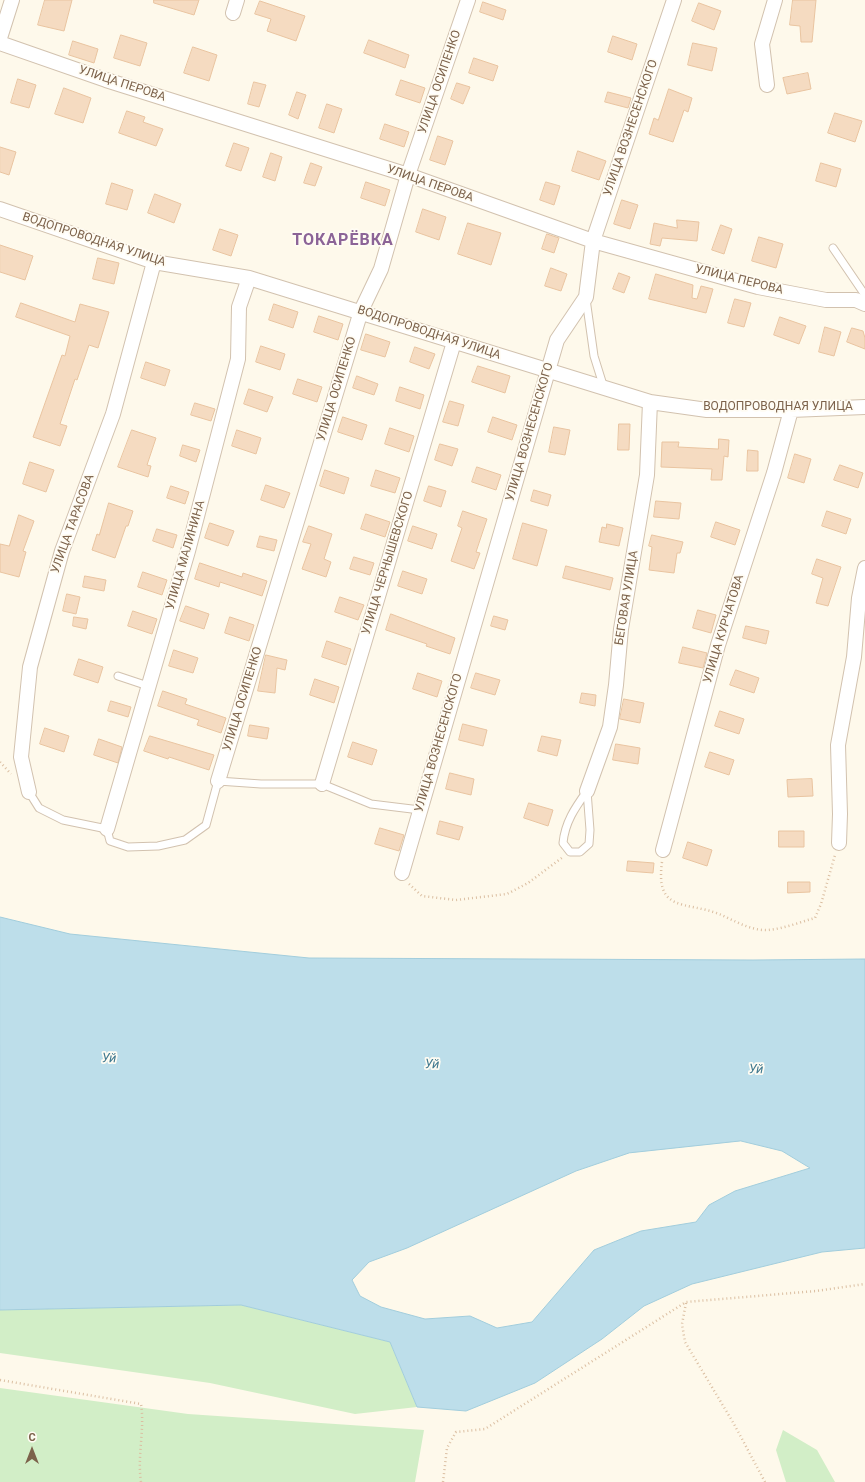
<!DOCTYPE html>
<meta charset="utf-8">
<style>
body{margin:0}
#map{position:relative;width:865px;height:1482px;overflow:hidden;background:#fef9eb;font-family:Roboto,sans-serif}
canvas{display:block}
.north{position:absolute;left:12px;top:1430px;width:40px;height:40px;-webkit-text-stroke:3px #fffcf3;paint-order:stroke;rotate:0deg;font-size:11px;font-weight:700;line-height:16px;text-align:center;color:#7c624b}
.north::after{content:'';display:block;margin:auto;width:14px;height:18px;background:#7c624b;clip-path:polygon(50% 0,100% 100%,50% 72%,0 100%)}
</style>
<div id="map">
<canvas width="865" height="1482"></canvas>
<div class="north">С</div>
</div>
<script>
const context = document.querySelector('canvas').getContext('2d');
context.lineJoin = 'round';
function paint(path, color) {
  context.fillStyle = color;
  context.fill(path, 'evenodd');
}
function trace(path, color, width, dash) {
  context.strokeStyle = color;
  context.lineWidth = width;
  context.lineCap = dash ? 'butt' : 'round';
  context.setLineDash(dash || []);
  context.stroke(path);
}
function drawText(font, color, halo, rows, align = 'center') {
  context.font = font + ' Roboto,sans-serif';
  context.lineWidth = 3.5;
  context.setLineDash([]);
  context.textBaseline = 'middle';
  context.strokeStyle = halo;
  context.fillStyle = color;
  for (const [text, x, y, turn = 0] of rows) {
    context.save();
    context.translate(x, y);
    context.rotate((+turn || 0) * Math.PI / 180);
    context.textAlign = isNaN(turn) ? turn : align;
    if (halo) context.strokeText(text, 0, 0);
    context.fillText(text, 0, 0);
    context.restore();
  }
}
paint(new Path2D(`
 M241 1305 390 1342 417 1407 355 1414 210 1383 0 1353V1310Z
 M0 1388 188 1414 424 1430 415 1482H0Z
 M783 1430 817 1450 835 1482H786L776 1450Z`), '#d2eec7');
const water = new Path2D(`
 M0 917 70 934 309 958 753 960 865 959V1248L822 1252 692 1284 644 1306 602 1339 535 1383 466 1411 417 1407 390 1342 241 1305 0 1310ZM741 1141 782 1151 810 1168 735 1191 709 1205 696 1222 641 1231 594 1250 532 1322 497 1328 470 1316 425 1319 381 1307 360 1296 352 1280 369 1262 407 1248 576 1171 629 1153Z`);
paint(water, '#bddeea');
trace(water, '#a2cddc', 1);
const building = new Path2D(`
 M45 0H72L64 31 38 25Z
 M154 0H199L194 15 154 3Z
 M793 0H816L812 42H801L800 26 790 25Z
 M260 1 305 16 296 41 267 31 271 19 255 14Z
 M483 2 506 10 503 20 480 12Z
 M699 3 721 11 714 30 692 21Z
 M121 35 147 43 140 66 114 58Z
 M613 36 637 44 632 60 608 52Z
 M369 40 409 55 405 68 364 53Z
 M73 41 98 49 94 63 69 55Z
 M693 43 717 48 712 71 688 65Z
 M193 47 217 55 209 81 184 73Z
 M474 58 498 66 493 81 469 73Z
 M808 73 811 89 787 94 783 78Z
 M18 79 36 85 29 108 11 103Z
 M401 80 425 88 420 103 396 95Z
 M254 82 266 85 259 107 248 104Z
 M457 83 470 87 463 104 451 99Z
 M64 88 91 98 83 123 55 114Z
 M669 89 692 98 688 112 684 110 673 142 649 134 654 118 658 120Z
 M297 92 306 95 298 119 289 115Z
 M608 92 631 98 628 108 605 102Z
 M327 104 342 109 334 133 319 128Z
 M127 111 145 117 143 122 163 129 156 146 119 133Z
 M835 113 862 121 855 142 828 133Z
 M385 124 409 132 404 147 380 139Z
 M438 136 453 141 445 165 430 160Z
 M234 143 249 148 241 171 226 166Z
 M0 147 16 152 9 175 0 172Z
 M578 151 606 161 599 180 572 171Z
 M271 153 282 157 275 181 263 177Z
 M311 163 322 167 315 186 304 183Z
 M821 163 841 169 836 187 816 181Z
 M366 182 390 190 385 206 361 198Z
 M546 182 560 186 554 205 540 200Z
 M112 183 133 190 127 210 106 204Z
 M155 194 181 204 174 223 148 213Z
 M622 200 638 205 630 229 614 224Z
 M423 209 446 217 439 240 416 232Z
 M677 220 699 222 697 241 662 238 660 246 650 244 654 223 677 228Z
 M468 223 501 233 491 265 458 254Z
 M721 225 732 229 724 254 712 250Z
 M220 229 238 235 231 256 213 250Z
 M547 234 559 238 554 253 542 249Z
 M759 237 783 244 776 268 752 261Z
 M0 245 33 256 25 280 0 272Z
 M98 258 119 263 114 284 93 279Z
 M551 268 567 274 561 291 545 286Z
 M619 273 630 277 624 293 613 289Z
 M656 274 693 285 692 298 697 299 701 286 713 289 706 313 649 299Z
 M735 299 751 303 744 327 728 323Z
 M21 303 75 322 80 304 109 312 98 348 89 345 77 380 75 379 60 424 67 426 60 446 33 437 62 355 65 356 70 336 16 317Z
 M274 304 298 312 293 328 269 320Z
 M319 316 343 324 338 340 314 332Z
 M780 317 806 326 799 344 774 335Z
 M825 327 841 332 834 356 819 352Z
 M852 328 863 331 865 338V349L847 342Z
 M366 334 390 342 385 357 361 350Z
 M261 346 285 354 280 370 256 362Z
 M415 347 435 354 429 369 410 362Z
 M146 362 170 370 165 386 141 378Z
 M478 366 510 376 505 393 472 382Z
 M357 376 378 384 374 395 353 388Z
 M298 379 322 387 317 402 293 394Z
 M400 387 424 395 420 409 396 401Z
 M249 389 273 397 267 412 244 404Z
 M450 401 464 405 458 426 443 422Z
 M195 403 215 409 211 421 191 415Z
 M343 417 367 425 362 440 338 432Z
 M493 417 517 425 512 440 488 432Z
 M619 424H630L629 450H618Z
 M554 427 570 430 565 455 549 452Z
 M390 428 414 436 409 452 385 444Z
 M132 430 156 438 147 465 151 466 148 477 118 467Z
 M237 430 261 438 256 454 232 446Z
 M719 439 729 440 728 457 724 456 722 480H711L712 469 661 467 662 442H679L678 447 718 449Z
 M440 444 458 449 452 466 435 460Z
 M183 445 200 450 196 462 180 456Z
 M748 450 758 451V471H747Z
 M795 454 811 459 804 483 788 478Z
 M30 462 54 470 46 492 23 484Z
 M840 465 863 473 858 488 834 480Z
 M477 467 501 475 496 490 472 482Z
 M325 470 349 478 344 494 320 486Z
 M376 470 400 478 395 493 371 486Z
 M266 485 290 493 284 508 261 500Z
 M171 486 189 492 185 504 167 498Z
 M429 486 446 491 441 507 424 501Z
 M534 490 551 495 548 506 531 501Z
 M656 501 681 503 679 519 654 517Z
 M109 503 133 511 128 526H126L115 558 92 550 97 534 99 535Z
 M463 511 487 519 476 552 480 553 474 569 451 561 462 528 458 526Z
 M827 511 851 519 846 534 822 526Z
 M366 514 390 522 385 537 361 529Z
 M19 515 34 521 23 551 26 552 19 577 0 572V544L9 546Z
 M716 522 740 530 735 545 711 537Z
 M210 523 234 531 228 546 205 538Z
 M523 523 547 530 537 566 513 559Z
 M607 524 623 528 619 546 599 542 602 527 606 528Z
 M309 526 332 534 324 559 331 562 326 577 302 569 311 544 303 542Z
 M413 526 437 534 432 549 408 541Z
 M157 529 177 535 173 548 153 541Z
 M652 535 683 542 680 553H677L674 573 649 570 652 547 649 546Z
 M260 536 277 540 274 551 257 547Z
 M354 557 374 563 370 575 350 569Z
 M817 559 841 567 828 606 816 603 823 578 812 574Z
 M200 563 242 577 243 573 267 581 262 596 220 582 219 587 195 579Z
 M566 566 613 578 610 590 563 578Z
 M403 571 427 579 422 594 398 586Z
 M143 572 167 580 162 595 138 587Z
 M85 576 106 580 104 591 83 587Z
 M67 594 80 597 76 614 63 611Z
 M340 597 364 605 358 620 335 612Z
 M186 606 209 614 204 629 180 621Z
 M698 610 716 615 711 633 693 628Z
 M133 611 157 619 152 634 128 626Z
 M391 614 455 638 450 654 426 646 427 644 386 630Z
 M494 616 508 620 505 630 491 626Z
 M74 617 88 619 86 629 73 626Z
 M230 617 254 625 249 641 225 633Z
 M746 626 769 631 766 644 743 638Z
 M327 641 351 649 346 665 322 657Z
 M683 647 707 653 703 668 679 663Z
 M174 650 198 658 193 673 169 666Z
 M266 655 287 660 285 670 277 668 275 693 258 691Z
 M79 659 103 667 98 683 74 675Z
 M736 670 759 678 754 693 730 685Z
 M418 673 442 681 437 697 413 689Z
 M476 673 500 680 495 695 471 688Z
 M315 679 339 687 334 703 310 695Z
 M163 691 187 699 185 704 226 718 221 733 197 725 199 720 158 706Z
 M582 693 596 695 595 706 580 703Z
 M624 699 644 703 640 723 620 719Z
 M111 701 131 707 128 717 108 711Z
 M720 711 744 719 739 734 715 726Z
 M463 724 487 730 483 746 459 740Z
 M250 725 269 728 267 739 248 736Z
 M45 728 69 736 64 752 40 744Z
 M150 736 214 755 209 770 169 757 168 759 144 751Z
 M542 736 561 740 557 756 538 751Z
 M99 739 122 747 118 763 94 755Z
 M353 742 377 750 372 765 348 757Z
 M616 744 640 748 638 764 613 760Z
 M710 752 734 760 729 775 705 767Z
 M450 773 474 779 471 795 446 789Z
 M812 779 813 796 788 797 787 780Z
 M529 803 553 810 548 826 524 818Z
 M440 821 463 827 459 840 437 834Z
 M380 828 404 835 399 851 375 844Z
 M779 831H804V847H779Z
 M688 842 712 850 707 866 683 858Z
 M628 861 654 863 653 873 627 871Z
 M788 882H810V892L788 893Z`);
paint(building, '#f5dbc1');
trace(building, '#e9c4a0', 1);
const lane = new Path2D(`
 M833 248 865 295
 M586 299 594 356 604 388
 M118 676 148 686
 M587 791 590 830 589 844 580 852H570L563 843C565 822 575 808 587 791Z
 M29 792 39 808 63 820 107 829 110 841 128 847 158 846 185 840 206 825 218 781 261 784H322L371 804 420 810`);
const street = new Path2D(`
 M233 13 237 0
 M0 38 12 0
 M0 43 106 80 408 175 593 241 758 287 826 300H856L865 304
 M767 85 762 44 775 0
 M0 209 154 262 249 278 650 402 707 410H791L865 407
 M218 781 361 311 381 269 408 175 468 0
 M322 784 454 342
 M587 791 610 727 616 685 621 629 647 475 650 402
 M29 792 21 757 30 667 62 551 113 414 154 262
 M107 829 188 551 238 359 239 307 249 278
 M839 843 840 814 838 745 854 657 859 598 865 568
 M663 850 718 645 774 473 791 410
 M402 873 557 340 586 297 593 241 674 0`);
trace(lane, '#d2c2af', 9);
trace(street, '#d2c2af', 16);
trace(new Path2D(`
 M0 762 11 774
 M662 862C655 913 686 901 719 914 734 920 750 931 768 930 783 929 800 922 815 918L821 904 835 855
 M409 884 422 896 456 900 507 894 528 883 563 857
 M686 1303 682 1324 685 1342 734 1424 765 1482
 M0 1380 141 1404C145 1430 137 1455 141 1482
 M443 1482 447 1448 456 1432 485 1429 686 1302 816 1291 865 1284`), '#dbbfa2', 2.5, [1, 3]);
trace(lane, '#fff', 7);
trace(street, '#fff', 14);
drawText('12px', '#7c624b', '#fffcf3', [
 ["УЛИЦА ОСИПЕНКО",440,82,-71],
 ["УЛИЦА ПЕРОВА",122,84,18],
 ["УЛИЦА ВОЗНЕСЕНСКОГО",631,128,-71],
 ["УЛИЦА ПЕРОВА",430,184,19],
 ["ВОДОПРОВОДНАЯ УЛИЦА",94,240,18],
 ["УЛИЦА ПЕРОВА",739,280,14],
 ["ВОДОПРОВОДНАЯ УЛИЦА",429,333,18],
 ["УЛИЦА ОСИПЕНКО",337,389,-73],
 ["ВОДОПРОВОДНАЯ УЛИЦА",778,407],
 ["УЛИЦА ВОЗНЕСЕНСКОГО",530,432,-74],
 ["УЛИЦА ТАРАСОВА",73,524,-70],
 ["УЛИЦА МАЛИНИНА",186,555,-74],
 ["УЛИЦА ЧЕРНЫШЕВСКОГО",388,563,-73],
 ["БЕГОВАЯ УЛИЦА",627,598,-81],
 ["УЛИЦА КУРЧАТОВА",724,629,-73],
 ["УЛИЦА ОСИПЕНКО",243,699,-73],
 ["УЛИЦА ВОЗНЕСЕНСКОГО",439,743,-74]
]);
drawText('italic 13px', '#427a90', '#fffcf3', [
 ["Уй",109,1059,1],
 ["Уй",432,1065,1],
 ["Уй",756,1070,1]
]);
context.letterSpacing = '1px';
drawText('bold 16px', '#8c6497', '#fffcf3', [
 ["ТОКАРЁВКА",343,241]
]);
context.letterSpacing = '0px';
</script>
